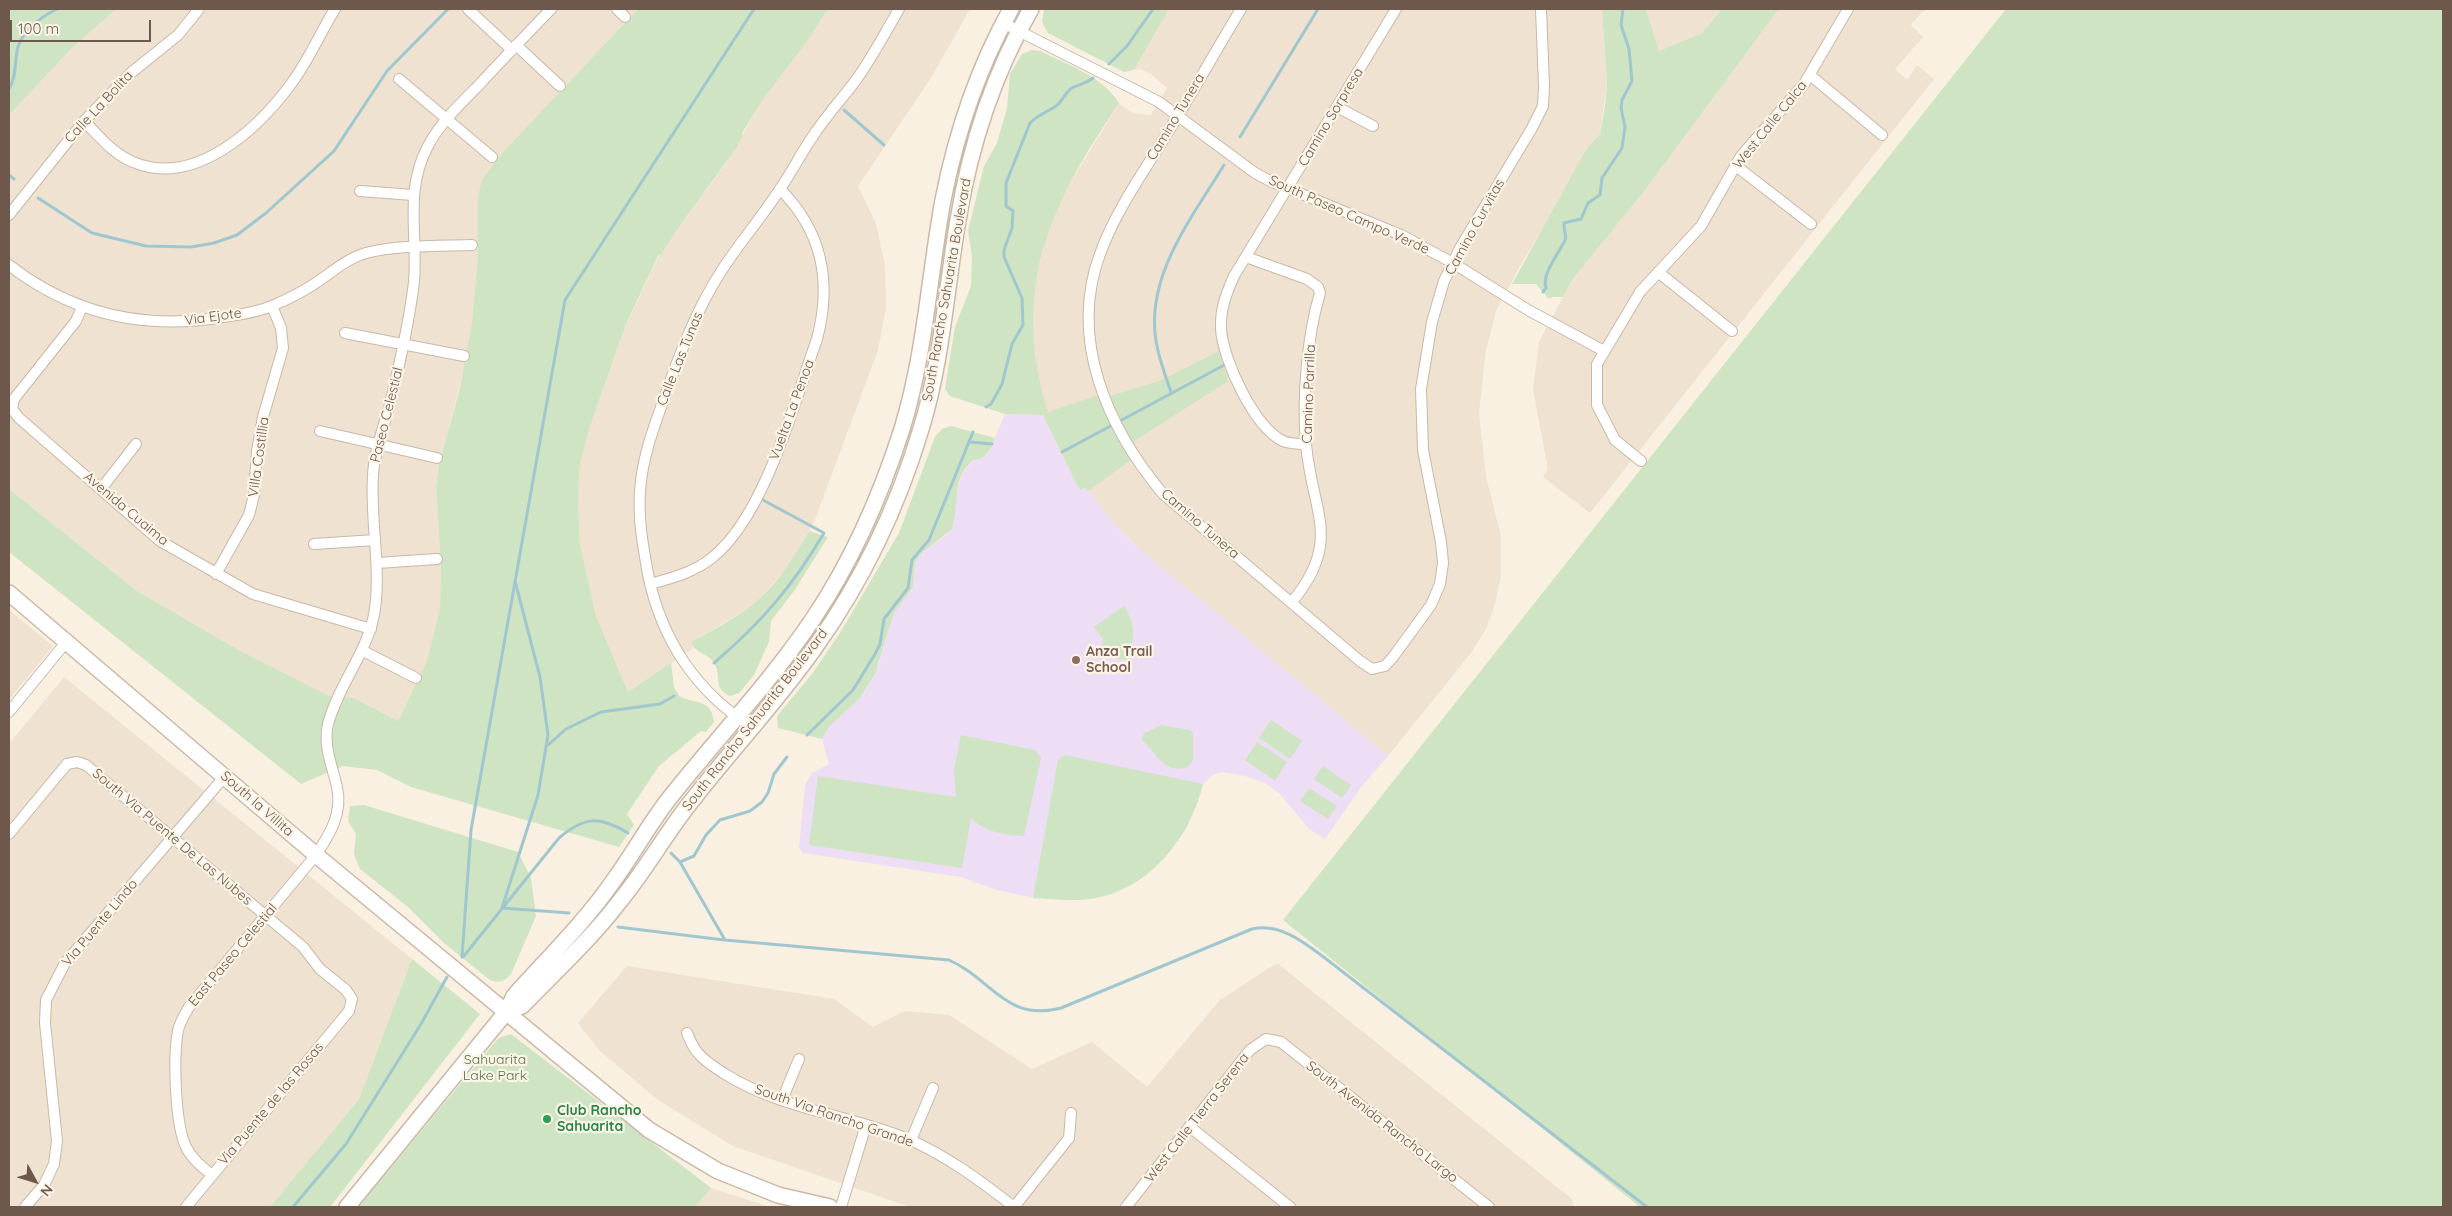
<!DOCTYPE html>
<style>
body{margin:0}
#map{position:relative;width:2452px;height:1216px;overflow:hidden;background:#f9f0e1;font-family:Quicksand,sans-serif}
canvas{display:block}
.frame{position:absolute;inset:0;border:10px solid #6d584b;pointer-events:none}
.north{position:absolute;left:10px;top:1156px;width:50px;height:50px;-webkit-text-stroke:4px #fcf5e7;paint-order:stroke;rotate:129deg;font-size:14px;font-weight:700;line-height:20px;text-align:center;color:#6d584b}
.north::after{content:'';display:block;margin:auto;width:18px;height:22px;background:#6d584b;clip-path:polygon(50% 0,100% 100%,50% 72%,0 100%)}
.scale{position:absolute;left:10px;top:20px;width:141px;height:22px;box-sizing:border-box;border:2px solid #6d584b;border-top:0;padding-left:6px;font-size:15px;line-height:18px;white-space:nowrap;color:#6d584b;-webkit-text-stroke:4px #fcf5e7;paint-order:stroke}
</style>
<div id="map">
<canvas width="2452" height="1216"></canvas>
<div class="frame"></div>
<div class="north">N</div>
<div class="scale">100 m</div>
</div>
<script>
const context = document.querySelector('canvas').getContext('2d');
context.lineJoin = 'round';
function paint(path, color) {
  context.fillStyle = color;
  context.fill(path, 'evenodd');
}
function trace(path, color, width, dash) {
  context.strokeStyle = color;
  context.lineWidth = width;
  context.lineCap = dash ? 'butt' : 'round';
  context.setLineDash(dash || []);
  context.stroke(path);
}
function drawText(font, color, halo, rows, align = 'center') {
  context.font = font + ' Quicksand,sans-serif';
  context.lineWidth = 4.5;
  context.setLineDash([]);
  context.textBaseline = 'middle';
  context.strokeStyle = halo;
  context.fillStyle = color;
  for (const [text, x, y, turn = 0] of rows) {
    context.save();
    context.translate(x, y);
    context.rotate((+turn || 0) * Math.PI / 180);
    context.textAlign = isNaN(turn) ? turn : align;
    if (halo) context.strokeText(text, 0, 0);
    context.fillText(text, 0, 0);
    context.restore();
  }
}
paint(new Path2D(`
 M116 9H638L502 153 478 196V254L472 322 465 366 439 464 436 486 441 568 440 609 427 661 398 721 354 698 329 696 237 649 137 591 9 489V115L71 49Z
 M828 9H970L931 78 858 186 876 224 885 266 886 308 878 350 815 520 789 565 759 599 742 612 691 642 694 648 628 692 596 616 580 544 578 497 580 464 591 423 627 323 660 254H662L681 224 725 165 762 101 806 43Z
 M1169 9H1602L1607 84 1600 134 1587 148 1565 193 1521 264 1496 311 1486 350 1479 413 1486 476 1501 536V576L1495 604 1486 629 1471 653 1388 756 1153 562 1118 528 1087 489 1048 413 1040 388 1033 339 1032 314 1034 288 1046 236 1064 193 1119 103 1132 113 1151 115 1167 88 1150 73 1140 69 1134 70Z
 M1646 9H1722L1702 33 1659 51Z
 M1779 9H1929L1922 12 1911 25 1923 37 1895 69 1907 80 1917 65 1934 79 1590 513 1543 477 1548 469 1533 390 1539 342 1572 280 1642 194Z
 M9 610 53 646 9 700Z
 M64 677 412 959 359 1099 270 1207H9V744Z
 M1277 963 1572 1199 1573 1207H910L733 1146 658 1100 599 1050 578 1023 627 966 834 999 873 1027 905 1011 949 1015 1032 1069 1092 1042 1147 1087 1220 1000Z
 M711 1188 770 1207H695Z`), '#efe2d1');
paint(new Path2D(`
 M1005 414 1043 415 1077 485 1080 490 1087 489 1118 528 1135 545 1388 756 1362 786 1325 839 1309 829 1280 794 1265 783 1245 776 1222 772 1214 774 1203 784 1187 828 1164 858 1138 880 1096 898 1078 900 1033 898 997 890 961 877 803 853 799 848 805 785 812 773 829 764 822 739 829 727 860 698 868 686 878 666 894 613 913 587 915 562 922 553 948 533 953 525 955 497 962 474 973 460H977L988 454Z`), '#eddef5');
paint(new Path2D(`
 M9 9H116L71 49 9 115Z
 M638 9H828L806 43 762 101 742 133 743 135 735 150 681 224 661 255 659 254 627 322 591 423 580 464 578 497 580 544 596 616 628 692 671 663 674 687 679 696C694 705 711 697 714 722L706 732 701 731 659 766 627 814 634 825 619 847 411 787 377 770 343 766 301 784 9 552V489L137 591 237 649 329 696 354 698 398 721 427 661 440 609 441 568 436 486 439 464 460 388 472 322 478 254V196L483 178 502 153Z
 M1044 9H1169L1134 70 1124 72 1048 33 1042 22Z
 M1602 9H1646L1659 51 1702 33 1722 9H1779L1642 194 1572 280 1563 297H1552L1549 299 1536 284H1512L1587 148 1600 134 1605 106 1607 84Z
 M2006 9H2443V1207H1640L1283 920Z
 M1032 50 1040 51C1068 65 1102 76 1119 103 1050 205 1010 287 1048 412L1102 394 1104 398 1159 381 1219 351 1228 381 1128 445 1135 457 1088 491 1085 488 1080 490 1077 485 1043 415 1005 414 950 396 945 389 955 327 971 286 972 256 968 231 984 166 997 143 1007 108 1010 74 1022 54Z
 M951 426 995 438C991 448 987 460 973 460 950 480 960 504 952 529L922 553 915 562 913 587 894 613 875 674 860 698 829 727 822 739 778 728 777 716 812 674 840 633 899 533 935 437 942 429Z
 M809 531 828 537 794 591 771 621 769 642 754 675 739 693 730 696C712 688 722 675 714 663 707 652 697 655 691 642 714 629 739 617 759 599 780 580 795 555 809 531Z
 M1124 606C1137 624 1133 641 1129 661L1100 655 1103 639 1094 627Z
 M1271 720 1302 741 1290 759 1259 738Z
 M1161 725 1190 730 1193 733V760L1188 767C1164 775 1157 753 1142 740L1143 734Z
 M961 735 1035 750 1041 758 1024 836C1003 834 986 833 971 818L962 868 809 845 818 776 956 797 954 769Z
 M1257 742 1287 762 1275 781 1245 760Z
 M1065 755 1203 784C1190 837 1151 888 1095 898 1074 902 1054 899 1033 898L1058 760Z
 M1323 766 1351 785 1342 798 1314 779Z
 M1309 788 1337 806 1328 819 1300 801Z
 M364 805 518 852 531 878 536 916 511 974C505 981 499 984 490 980L444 943 408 907 360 869 354 854 356 834 348 821 350 806Z
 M412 959 480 1014 330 1207H270L359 1099Z
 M511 1034 711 1188 695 1207H358L496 1041 501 1037Z`), '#cfe4c2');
trace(new Path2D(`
 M1109 64 1127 46 1153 9
 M9 89C16 78 15 63 17 51 21 31 41 17 57 9
 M844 110 884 145
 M1240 137 1318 9
 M9 175 14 179
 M38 198 92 233 146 246 191 247 214 243 237 235 266 213 334 151 387 71 448 9
 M1543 292 1546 288C1541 274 1560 252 1565 240 1567 235 1563 229 1564 223L1581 219 1588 203 1600 195 1602 178 1622 148 1625 127 1621 108 1622 100 1632 81 1629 49 1621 25 1623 9
 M1171 392C1165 375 1159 359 1156 341 1145 276 1193 216 1224 165
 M986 407 991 404 1002 384 1012 344 1023 325 1022 298 1004 257V250L1012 228 1013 211 1006 206V183L1030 123C1038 115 1047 112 1056 106 1063 101 1065 92 1072 88 1079 84 1084 85 1093 78
 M970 442 992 444
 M1062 452 1228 363
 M515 581 540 677 548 735 538 795 502 908 569 913
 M714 663C762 622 792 587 824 533L763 500
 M807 735 853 690 875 654 880 644 884 619 908 588 912 560 929 540 973 432
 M548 745 566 729 601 712 660 704 674 696
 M671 853 680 862 725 940 949 960C992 979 1005 1022 1061 1008L1252 929C1278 923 1301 940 1321 955L1647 1207
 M680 862 694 856 706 835 720 820 750 811 762 802 768 793 774 774 787 757
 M618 927 724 940
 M462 957 471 830 565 300 754 9
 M463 957 559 838C585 816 599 816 628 833
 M293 1207 346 1144 421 1024 447 977`), '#a0c7d0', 3);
const street = new Path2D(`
 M468 9 512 50
 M617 9 625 17
 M1241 9C1214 54 1188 100 1160 145 1138 180 1114 215 1100 254 1068 340 1108 428 1163 494L1360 661 1372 669 1385 666 1393 657 1431 605 1440 584 1443 563 1441 542 1423 450 1421 389 1432 322 1444 281 1460 248 1532 128 1543 106 1544 86 1541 9
 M1003 23 1159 102 1255 173 1270 181 1401 235 1453 263 1528 310 1604 351
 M516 45 560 86
 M1810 75 1882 135
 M399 79 492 157
 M1337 107 1373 126
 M84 121C99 136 113 154 133 162 194 188 257 130 291 84 309 60 320 33 335 9
 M1736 166 1811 224
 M360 191 413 195
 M9 215 84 121 132 72 178 35 199 9
 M1246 257 1307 279 1318 287 1320 293C1307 336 1302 399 1306 444 1312 513 1343 540 1292 602
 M9 265C72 314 145 330 223 317 239 315 259 312 274 305 286 300 300 293 311 286 329 275 345 259 366 253 394 245 442 246 472 245
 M1658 272 1732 331
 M82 307 76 321 14 399 12 409 19 418 160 541 253 594 371 629
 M345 333 464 356
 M320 431 437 458
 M1306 444C1298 444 1290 444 1283 441 1254 427 1223 360 1221 329 1220 310 1226 294 1234 276L1396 9
 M1641 461 1615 440 1597 405V364L1640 292 1701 226 1741 156 1804 84 1848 9
 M101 489 136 444
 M314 544 375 540
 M377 563 437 559
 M216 574 249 515 254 495 257 451 263 417 283 348 281 328 272 306
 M650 584C672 578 695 572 713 557 765 515 794 403 817 339 832 282 823 232 780 189
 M363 651 416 678
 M9 712 67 641
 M752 727C696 692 661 639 648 574 643 546 638 520 640 491 642 459 653 429 664 399 679 355 696 310 722 270 740 242 762 217 780 189 792 172 801 153 813 136 826 116 842 99 856 80 872 58 885 33 899 9
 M9 834 67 764 77 762 86 765 303 947 320 969 346 990 352 999 349 1011 186 1207
 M687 1033C690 1040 693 1048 698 1053 705 1062 716 1068 725 1074 783 1110 847 1114 908 1139 947 1156 981 1181 1014 1207
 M782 1100 799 1059
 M1190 1127 1290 1207
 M911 1140 933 1088
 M212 1175C202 1167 192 1159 186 1147 175 1124 173 1056 178 1031 179 1023 185 1014 189 1007L316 855C330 834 343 813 337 787 332 765 323 746 328 724 339 683 369 651 375 609 381 564 370 520 373 475 374 452 384 426 390 404 400 363 409 323 414 282 418 234 404 191 428 146 440 123 460 104 478 86 502 60 527 34 551 9
 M25 1207 44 1185 54 1164 57 1141 45 1023 46 1000 65 963 225 776
 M841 1207 866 1125
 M1014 1207 1069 1138 1071 1113
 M1126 1207 1250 1050 1266 1039 1281 1042 1489 1207`);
const secondary = new Path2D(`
 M9 593 316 855 649 1130 718 1171 778 1195 830 1207
 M507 1011 522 1006C555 972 591 939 620 901 647 868 667 831 694 798 734 747 779 699 816 646 863 580 898 506 921 429 942 361 946 290 958 220 970 147 994 73 1031 9
 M347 1207 507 1011 514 996C548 958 585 922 614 880 633 854 648 826 668 800 716 739 770 683 813 619 852 561 881 495 902 429 925 354 929 277 943 200 956 134 978 68 1011 9`);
trace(street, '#c8b8aa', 12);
trace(secondary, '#cbb9a8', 18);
trace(street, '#fff', 10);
trace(secondary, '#fff', 15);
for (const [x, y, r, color] of [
 [1076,660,5,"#8d6e63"],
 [547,1119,5,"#2e9e5b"]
]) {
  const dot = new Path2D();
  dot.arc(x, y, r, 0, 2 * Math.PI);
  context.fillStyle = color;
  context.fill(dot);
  trace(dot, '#fcf5e7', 2);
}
drawText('14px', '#6d584b', '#fcf5e7', [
 ["Calle La Bolita",99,107,-47],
 ["Camino Tunera",1176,117,-59],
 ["Camino Sorpresa",1331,117,-59],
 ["West Calle Calca",1770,125,-51],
 ["South Paseo Campo Verde",1349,215,24],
 ["Camino Curvitas",1475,227,-61],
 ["South Rancho Sahuarita Boulevard",947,290,-80],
 ["Via Ejote",213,317,-8],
 ["Calle Las Tunas",680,359,-68],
 ["Camino Parrilla",1309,394,-88],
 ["Vuelta La Penoa",792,410,-70],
 ["Paseo Celestial",387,415,-76],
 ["Villa Costillia",259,457,-82],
 ["Avenida Cuaima",126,509,40],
 ["Camino Tunera",1200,524,41],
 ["South Rancho Sahuarita Boulevard",755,720,-52],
 ["South la Villita",257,804,41],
 ["South Via Puente De Las Nubes",172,837,40],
 ["Via Puente Lindo",100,923,-50],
 ["East Paseo Celestial",233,955,-50],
 ["Via Puente de las Rosas",271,1104,-50],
 ["South Via Rancho Grande",834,1116,19],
 ["West Calle Tierra Serena",1197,1118,-52],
 ["South Avenida Rancho Largo",1382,1122,38]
]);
drawText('bold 14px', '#785e54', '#fcf5e7', [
 ["Anza Trail",1086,652],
 ["School",1086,668]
], 'left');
drawText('14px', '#547848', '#fcf5e7', [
 ["Sahuarita",495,1060],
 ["Lake Park",495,1076]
]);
drawText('bold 14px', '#27864d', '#fcf5e7', [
 ["Club Rancho",557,1111],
 ["Sahuarita",557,1127]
], 'left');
</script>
